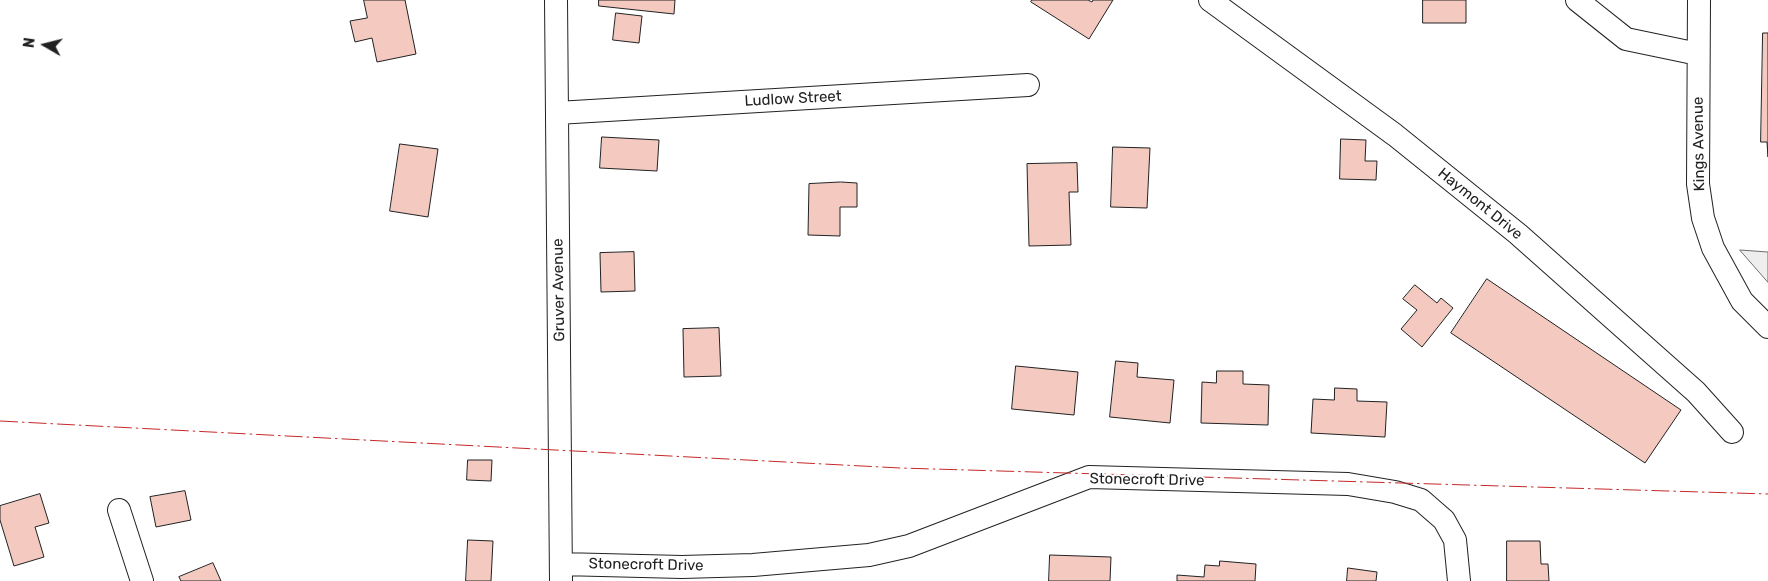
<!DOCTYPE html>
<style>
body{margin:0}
#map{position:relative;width:1768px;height:581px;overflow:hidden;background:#fff;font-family:Rubik,sans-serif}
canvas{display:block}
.north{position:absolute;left:20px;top:20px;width:50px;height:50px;-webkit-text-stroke:4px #fff;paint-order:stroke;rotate:278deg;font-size:14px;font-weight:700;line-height:20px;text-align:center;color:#222}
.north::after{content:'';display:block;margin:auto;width:18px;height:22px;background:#222;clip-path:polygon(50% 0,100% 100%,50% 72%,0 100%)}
</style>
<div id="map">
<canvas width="1768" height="581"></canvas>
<div class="north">N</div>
</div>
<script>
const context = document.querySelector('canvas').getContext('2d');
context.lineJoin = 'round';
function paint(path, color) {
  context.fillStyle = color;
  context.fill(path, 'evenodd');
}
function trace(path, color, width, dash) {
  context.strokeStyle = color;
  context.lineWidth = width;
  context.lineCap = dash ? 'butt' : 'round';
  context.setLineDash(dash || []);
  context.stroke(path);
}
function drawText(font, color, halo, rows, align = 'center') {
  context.font = font + ' Rubik,sans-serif';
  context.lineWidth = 4;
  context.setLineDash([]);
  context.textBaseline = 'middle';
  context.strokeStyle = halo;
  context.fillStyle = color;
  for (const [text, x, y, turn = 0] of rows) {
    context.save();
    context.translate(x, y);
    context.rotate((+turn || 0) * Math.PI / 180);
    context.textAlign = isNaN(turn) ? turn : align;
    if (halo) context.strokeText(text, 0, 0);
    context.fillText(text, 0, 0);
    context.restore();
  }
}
const green = new Path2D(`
 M1740 250 1768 252V282Z`);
paint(green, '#eee');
trace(green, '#6f6f6f', 1);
const building = new Path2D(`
 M364 0H405L416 54 377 62 372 38 355 42 350 21 367 18Z
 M599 0H675L674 14 599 6Z
 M1032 0H1088L1092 2 1093 0H1113L1089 39 1031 2Z
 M1423 0H1466V23H1423Z
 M616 13 642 16 639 43 613 40Z
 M1763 33H1768V157L1767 142H1761Z
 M602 137 659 140 657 171 600 168Z
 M1341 139 1366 140 1365 161H1377L1376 180 1340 179Z
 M400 144 438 149 428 217 390 211Z
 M1113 147 1150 148 1147 208 1111 207Z
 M1077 163 1078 192H1069L1071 245 1029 246 1027 164Z
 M841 182 857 183V207H840V236L808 235 809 184Z
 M634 252 635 291 601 292 600 253Z
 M1487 279 1681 410 1645 463 1451 333Z
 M1415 285 1437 303 1441 298 1453 308 1422 347 1401 329 1417 310 1403 299Z
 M719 328 721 376 684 377 683 329Z
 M1116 361 1138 363 1137 377 1174 380 1170 423 1110 417Z
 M1016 366 1078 372 1074 415 1012 409Z
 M1217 371H1243V384L1269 385 1268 425 1201 423 1202 382 1216 383Z
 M1335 388 1357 389V401L1387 402 1385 437 1311 433 1313 399 1334 400Z
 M468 460H492L491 481 467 480Z
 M185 491 191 520 156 527 150 497Z
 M40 494 49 523 35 527 44 557 14 566 0 520V506Z
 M468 540 493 541 491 581H466Z
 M1507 541H1540L1541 564H1548L1549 581H1507Z
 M1050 555 1111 557 1110 581H1049Z
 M1220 561 1256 564 1255 581H1177V575L1204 577 1205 565 1219 566Z
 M213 563 221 581H181L179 577Z
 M1348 568 1377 572 1376 581H1347Z`);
paint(building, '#f3c9c0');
trace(building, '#222', 1);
const minor = new Path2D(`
 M556 0 561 581
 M1210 0 1395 135 1518 234 1696 392 1732 432
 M1577 0 1626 39 1698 54
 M1699 0 1698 184 1703 218 1713 248 1742 301 1768 327
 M557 113 1028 85
 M119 510 142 581
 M561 564 682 567 753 565 869 555 909 546 1089 477 1348 484 1395 492 1421 500 1444 520 1455 540 1459 581`);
trace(minor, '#222', 24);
trace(minor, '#fff', 22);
trace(new Path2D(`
 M0 421 900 468 1768 494`), '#c62828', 1, [18, 4, 2.5, 4]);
drawText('15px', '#222', '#fff', [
 ["Ludlow Street",793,99,-3],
 ["Kings Avenue",1699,144,-91],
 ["Haymont Drive",1480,204,39],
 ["Gruver Avenue",559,290,-91],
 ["Stonecroft Drive",1147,480,1],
 ["Stonecroft Drive",646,565,1]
]);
</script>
